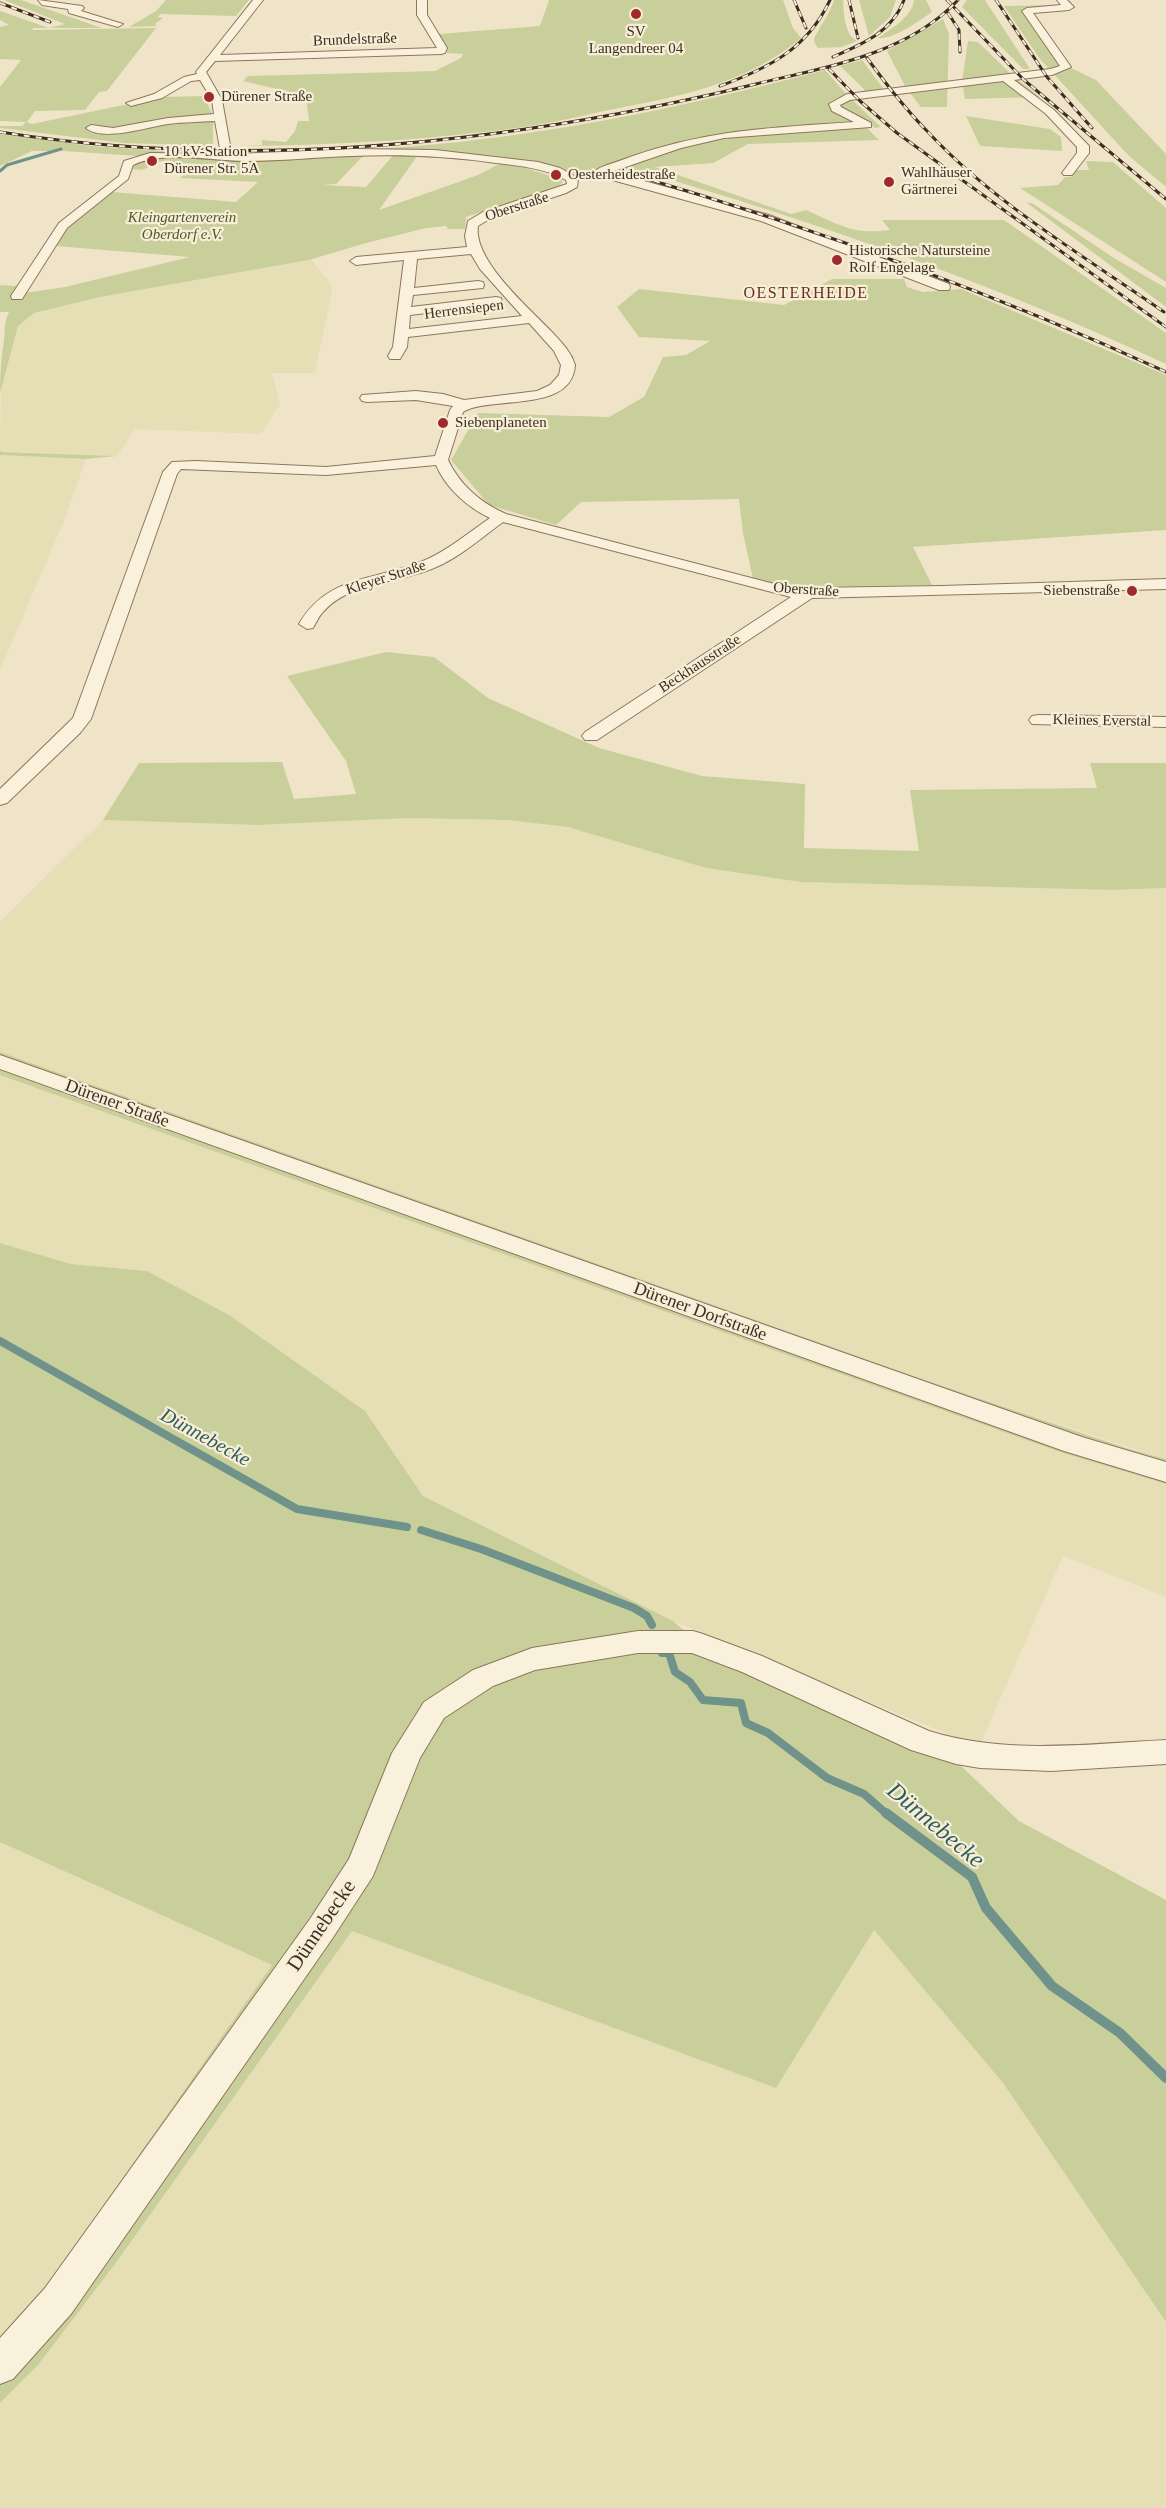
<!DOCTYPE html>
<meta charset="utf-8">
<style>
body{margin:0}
canvas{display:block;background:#f0e4c8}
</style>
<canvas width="1166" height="2508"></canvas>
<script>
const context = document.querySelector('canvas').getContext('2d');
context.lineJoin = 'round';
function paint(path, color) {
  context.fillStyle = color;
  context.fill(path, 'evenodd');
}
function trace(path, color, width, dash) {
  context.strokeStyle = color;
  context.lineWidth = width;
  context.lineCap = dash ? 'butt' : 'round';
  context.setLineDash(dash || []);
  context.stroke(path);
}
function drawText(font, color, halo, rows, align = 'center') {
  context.font = font + ' Georgia,serif';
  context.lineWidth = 4.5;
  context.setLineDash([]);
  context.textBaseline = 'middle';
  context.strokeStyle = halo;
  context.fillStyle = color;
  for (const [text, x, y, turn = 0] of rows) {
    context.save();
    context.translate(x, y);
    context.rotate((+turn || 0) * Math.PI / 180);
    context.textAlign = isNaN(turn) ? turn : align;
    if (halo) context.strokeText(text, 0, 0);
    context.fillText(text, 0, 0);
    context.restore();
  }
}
paint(new Path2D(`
 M311 260 330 282 332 291 315 373H272L280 404 261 434 135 429 117 456 0 451 1 388 18 326 34 313 100 297Z
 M0 455 86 459 64 521 0 670Z
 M409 818 507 820 568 827 706 868 801 882 1112 890 1166 888V1459L925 1380 0 1052V922L103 820 258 825Z
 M0 1075 1060 1452 1166 1484V1597L1063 1556 979 1747 673 1621 423 1496 365 1411 147 1271 71 1264 0 1243Z
 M0 1842 272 1965 52 2279 0 2338Z
 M874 1930 1003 2083 1166 2322V2508H0V2403L38 2365 115 2264 352 1931 776 2088Z`), '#e6deb5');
paint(new Path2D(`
 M4 0H21L102 28H33L32 30 156 28 107 91 99 92 85 110 35 111 27 122 32 124 162 97 204 96 213 116V146L124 143 0 128V126H22L26 122 0 121V87L21 60 0 59V27L9 25 0 20V11L49 28 65 24Z
 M166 0H249L236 16 160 14 158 17 163 18 155 24 157 26 129 27 156 11Z
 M549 0H783L793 28 801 38C747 84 677 97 609 110 581 116 552 123 524 127 431 140 338 145 243 146L262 145V140L286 142 295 131 298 121H309L306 96 243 81 248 76 435 71 461 58 463 54 447 53 439 34 540 26Z
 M834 0H843C844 13 844 34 857 41L842 47 818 48C816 45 814 43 814 40 814 35 831 13 834 0Z
 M859 0H896L890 17 869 36Z
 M914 0H926L932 12C919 21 893 40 878 38 891 29 912 17 914 0Z
 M967 0H985L1030 69H1023L962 7Z
 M1059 5 1030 12 1071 68 1096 80 1166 154V187L1128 155 1040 59 1004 6Z
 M943 19 949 34 947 107H921L906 88 887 51Z
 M968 41 978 42 1012 75 1040 97 965 99 962 81Z
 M862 60 885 91 863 93 864 89 840 66Z
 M825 70 847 95 881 127 875 128 863 119 856 123 709 136 582 175 458 153 376 149C529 140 677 109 825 70Z
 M966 116 1050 129 1061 137 1062 151 980 146Z
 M867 128 879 140 748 144 713 163 655 167 791 214 806 210C840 225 852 235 890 230L882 220H1004L1166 333V364C995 284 817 222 637 170L621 176 611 172 651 156 717 138Z
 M0 134 92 146 163 151 169 158 246 160 365 154 336 184 322 185 366 187 394 154 418 155 379 210 478 175 501 163 526 168 563 180 560 186 466 217 465 229H448L446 226 426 228 366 243 309 260 100 297 34 313 18 326 0 393C0 375 1 358 4 340 5 329 4 322 9 312H0V285L17 286 24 293 65 287 190 257 56 246C62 235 68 222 81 218L80 217 112 192 236 202 258 182 180 178 195 164 162 161 142 170 131 169 142 159 138 156 64 151H32L0 166Z
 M1086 161 1113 162 1166 208V282L1020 188 1058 185 1065 177H1071L1074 170H1089Z
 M1027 203H1032L1114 258 1166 288V307Z
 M832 279H904L907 287 923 292 961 289 1166 375V530L913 547 932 585 790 587 753 579 743 533 739 499 581 502 556 525 489 505 451 460 478 413 609 417 644 397 663 357 686 355 710 341 639 337 617 307 639 289 784 305Z
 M0 451 3 452 117 456 86 459 0 455Z
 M386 652 434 657 488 698 599 748 702 776 805 784 804 848 919 851 910 790 1097 788 1090 763H1166V888L1112 890 801 882 706 868 568 827 507 820 408 818 258 825 103 820 139 763 282 762 294 799 356 794 346 761 287 676Z
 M0 1052 925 1380 1126 1448 1166 1459V1484L1060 1452 0 1075Z
 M0 1243 71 1264 147 1271 229 1315 365 1411 423 1496 673 1621 714 1656 958 1763 1019 1821 1166 1900V2322L1003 2083 874 1930 776 2088 352 1931 115 2264 38 2365 0 2403V2338L52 2279 272 1965 0 1842Z`), '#c9cf9b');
trace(new Path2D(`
 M0 171 7 165 61 149`), '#6f938a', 3);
trace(new Path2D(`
 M0 1341 297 1509 407 1527
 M421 1530 481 1549 634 1608 647 1616 652 1625
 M662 1653H669L675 1672 690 1682 703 1700 741 1703 746 1723 768 1733 827 1778 864 1794 888 1815`), '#6f938a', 8);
trace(new Path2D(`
 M886 1813 972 1877 986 1908 1052 1986 1120 2033 1166 2078`), '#6f938a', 10);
const minor = new Path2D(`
 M38 0 82 6 84 8 81 11 123 24 118 27 69 13 68 9 42 5Z
 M253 0H263L220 55 437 48 417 15V0H427V15L447 48 445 53 441 54 215 61 206 72 222 100 231 151 235 154 354 149 435 150 538 162 560 168 578 178 577 187 566 193 491 218 478 226C473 260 528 307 551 331 560 341 571 351 575 365 572 414 491 395 463 412L448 460C460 485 481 503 506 514L782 586 808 588 942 586 1166 579V589L812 598 597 740H585L582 736 585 732 791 597 503 522C481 538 459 558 434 568 399 583 349 582 323 612 319 616 316 623 313 628L307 629 299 624C328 574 376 581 423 561 447 551 468 533 490 518 467 507 446 488 436 465L326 475 181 469 177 474 91 719 80 733 7 803 0 805V789L73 718 163 472 172 462 196 461 326 467 435 456 450 410 453 406 416 400 367 402 362 401 360 398 362 395 416 391 443 394 464 400 537 391 550 385 559 375 561 365 554 351 529 323 408 337 407 347 400 359H390L388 356 393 347 404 260 356 265 350 261 356 257 467 247 465 236 468 221 483 212 567 184 566 180C545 168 520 166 496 163 448 156 399 154 351 156 316 157 281 161 246 161 211 161 166 150 133 165L128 179 67 228 22 299H12L11 296 59 223 119 176 124 161 150 153 221 154 215 121C199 122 184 122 168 124 147 127 103 142 86 128L91 125 113 128 168 118 214 114 212 100 200 80 191 81 162 98 131 106 126 103 154 94 184 77 197 74 196 72ZM471 254 480 269 522 316 409 329 410 315 501 304 502 301 501 298 496 297 411 307 413 295 483 288 484 285 483 282 478 281 414 288 417 259Z
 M1057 0H1067L1074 7 1069 10 1033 13 1071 67 1052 75 1014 80 1054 110 1089 146V153L1072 175H1064L1062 173 1077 153V147L1046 114 1003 81 850 100 840 105 841 107 871 123V127L724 138 681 148 611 172 769 215 949 284 950 287 949 290H939L761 221 594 175 592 173C601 165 619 162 630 157 710 129 772 128 854 122L832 111 829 104 847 94 1050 69 1060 66 1022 11 1027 8 1061 5Z
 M1038 715 1166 717V727L1032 724 1029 720 1032 716Z
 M0 1055 1082 1437 1166 1462V1482L1064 1451 0 1069Z
 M638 1631H693L703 1634 762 1656 929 1731C1006 1755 1087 1744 1166 1740V1764L1051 1771 980 1768 956 1764 911 1750 742 1672 692 1653H638L535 1670 493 1686 444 1718 420 1758 373 1876 332 1939 71 2314 13 2379 0 2384V2338L45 2288 310 1919 349 1859 392 1753 424 1702 473 1670 532 1648Z`);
trace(minor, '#8d765c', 2);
paint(minor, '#faf1dc');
const rail = new Path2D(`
 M794 0 806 28
 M849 0 858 38
 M947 0 1024 80 1166 199
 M996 0 1047 77 1092 128
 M0 3 50 22
 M948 13 959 30 960 52
 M833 57C863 44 892 32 904 0
 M867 58C886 84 905 109 928 132 995 204 1084 256 1164 312
 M829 69 860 101 897 133 1166 327
 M720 86C769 68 807 49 830 0
 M0 132C252 172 509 144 756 84 825 67 907 55 958 0
 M631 174C814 228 992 292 1166 372`);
trace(rail, '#3d2e20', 3);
trace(rail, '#f7eed8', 2, [6]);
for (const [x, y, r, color] of [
 [636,14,6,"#9e2a2b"],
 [209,97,6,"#9e2a2b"],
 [152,161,6,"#9e2a2b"],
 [556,175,6,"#9e2a2b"],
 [889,182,6,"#9e2a2b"],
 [837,260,6,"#9e2a2b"],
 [443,423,6,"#9e2a2b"],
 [1132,591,6,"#9e2a2b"]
]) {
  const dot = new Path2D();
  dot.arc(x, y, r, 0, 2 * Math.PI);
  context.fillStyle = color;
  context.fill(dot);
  trace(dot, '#f7eed8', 2);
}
drawText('15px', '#3d2e20', '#f7eed8', [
 ["SV",636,32,"center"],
 ["Langendreer 04",636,49,"center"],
 ["Dürener Straße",221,97],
 ["10 kV-Station",164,152],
 ["Dürener Str. 5A",164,169],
 ["Wahlhäuser",901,173],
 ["Gärtnerei",901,190],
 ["Oesterheidestraße",568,175],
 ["Historische Natursteine",849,251],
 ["Rolf Engelage",849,268],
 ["Siebenplaneten",455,423],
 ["Siebenstraße",1120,591,"right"]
], 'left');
drawText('15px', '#3d2e20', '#f7eed8', [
 ["Brundelstraße",355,40,-2],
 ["Oberstraße",517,207,-18],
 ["Herrensiepen",464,310,-7],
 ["Kleyer Straße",386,578,-18],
 ["Oberstraße",806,590,4],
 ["Beckhausstraße",700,664,-33],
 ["Kleines Everstal",1102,721,1]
]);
drawText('italic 15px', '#4d5a26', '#f7eed8', [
 ["Kleingartenverein",182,218],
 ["Oberdorf e.V.",182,235]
]);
context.letterSpacing = '1.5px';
drawText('16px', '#6b2e1e', '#f7eed8', [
 ["OESTERHEIDE",806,294]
]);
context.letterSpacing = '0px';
drawText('18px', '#3d2e20', '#f7eed8', [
 ["Dürener Straße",117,1104,20],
 ["Dürener Dorfstraße",700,1312,20]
]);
drawText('italic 20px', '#2f5d5a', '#f7eed8', [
 ["Dünnebecke",205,1438,29]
]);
drawText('21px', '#3d2e20', '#f7eed8', [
 ["Dünnebecke",322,1926,-56]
]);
drawText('italic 24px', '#2f5d5a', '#f7eed8', [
 ["Dünnebecke",935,1826,40]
]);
</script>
